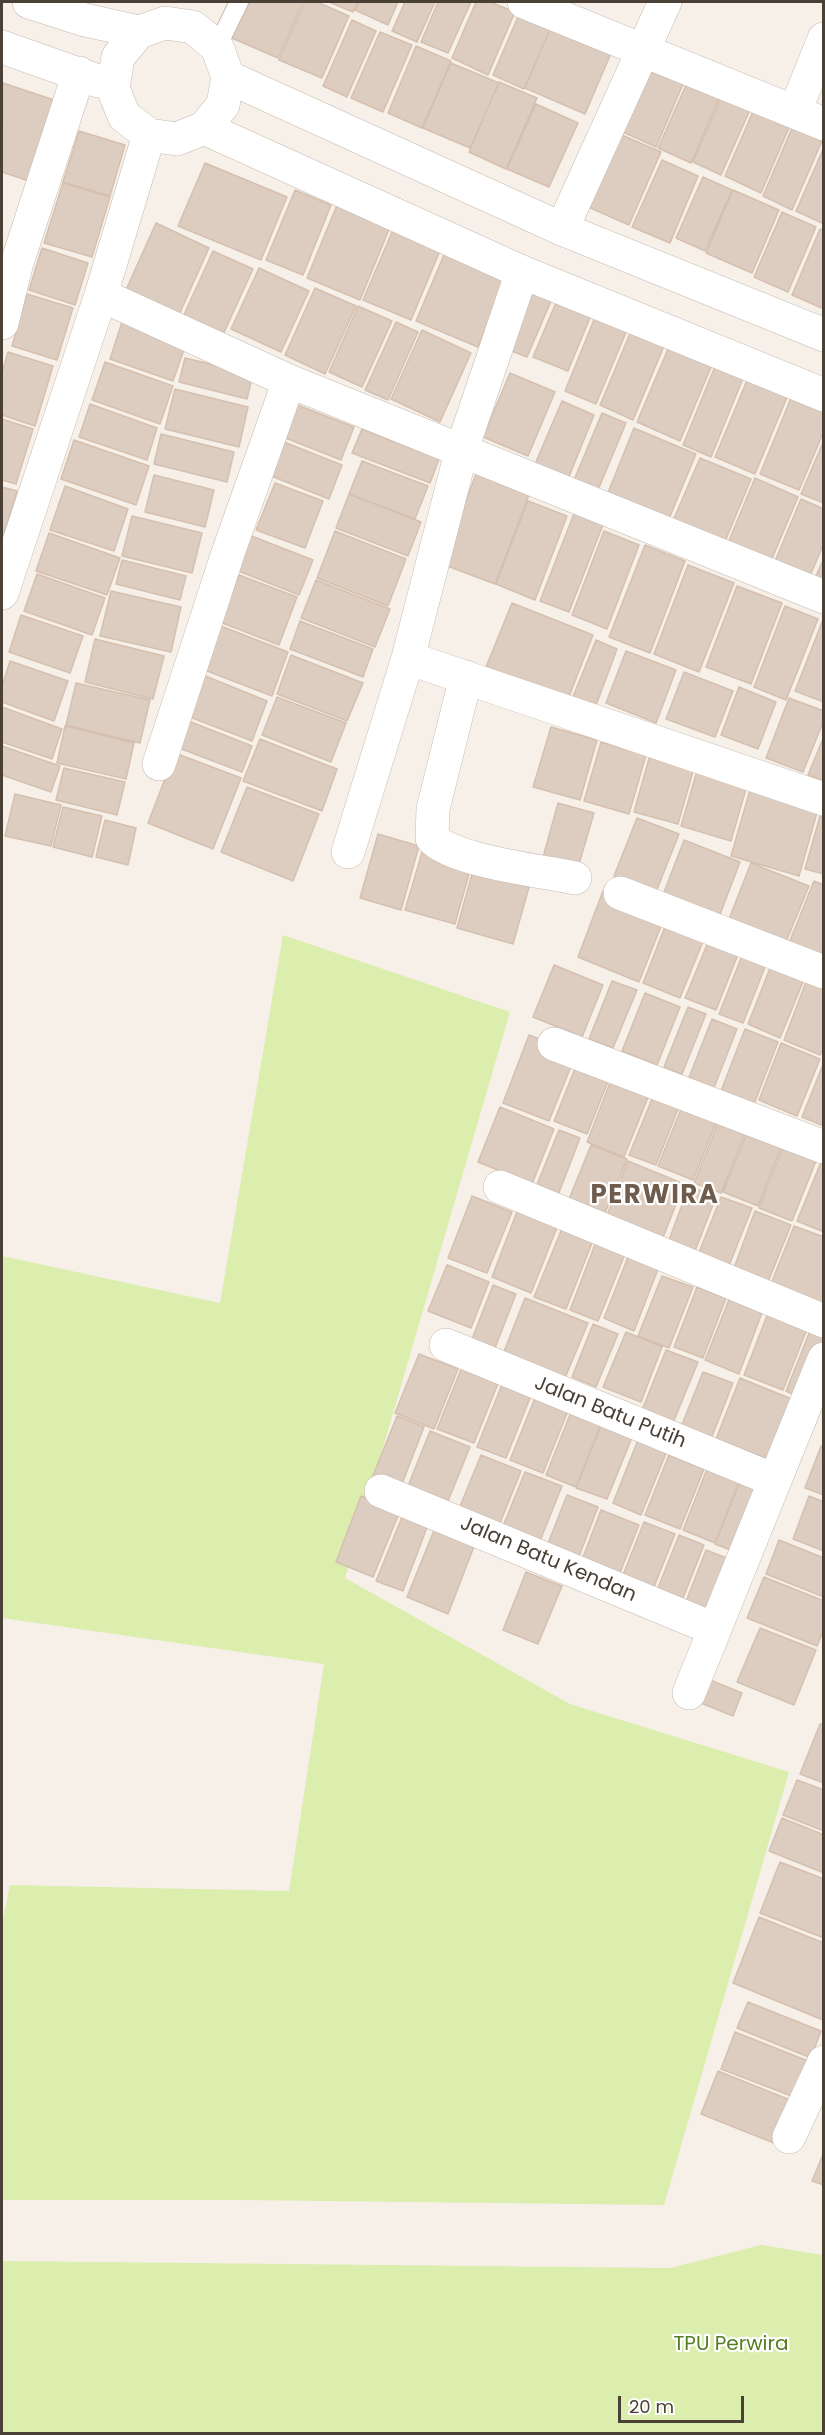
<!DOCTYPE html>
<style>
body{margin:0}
#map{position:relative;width:825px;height:2435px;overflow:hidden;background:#f6f0e9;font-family:Poppins,sans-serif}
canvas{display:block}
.frame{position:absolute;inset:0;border:3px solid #4b4036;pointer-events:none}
.scale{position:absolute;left:618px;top:2396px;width:126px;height:27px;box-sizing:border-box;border:3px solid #4b4036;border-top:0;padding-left:8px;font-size:18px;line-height:21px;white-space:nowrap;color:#4b4036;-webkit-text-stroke:4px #fff;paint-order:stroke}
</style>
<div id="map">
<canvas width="825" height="2435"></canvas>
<div class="frame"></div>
<div class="scale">20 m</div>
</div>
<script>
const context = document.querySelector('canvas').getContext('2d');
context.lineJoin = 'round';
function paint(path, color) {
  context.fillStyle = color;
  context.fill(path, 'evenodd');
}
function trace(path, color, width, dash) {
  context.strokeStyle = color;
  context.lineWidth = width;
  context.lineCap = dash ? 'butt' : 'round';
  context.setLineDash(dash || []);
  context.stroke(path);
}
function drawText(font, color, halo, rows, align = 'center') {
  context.font = font + ' Poppins,sans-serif';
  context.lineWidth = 4.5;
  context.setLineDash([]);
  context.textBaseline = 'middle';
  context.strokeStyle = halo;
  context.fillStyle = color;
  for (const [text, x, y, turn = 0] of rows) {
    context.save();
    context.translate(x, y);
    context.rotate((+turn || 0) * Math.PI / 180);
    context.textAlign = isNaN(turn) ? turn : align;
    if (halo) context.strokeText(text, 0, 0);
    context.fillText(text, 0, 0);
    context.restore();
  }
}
paint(new Path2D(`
 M283 935 510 1012 345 1578 570 1704 789 1772 664 2205 241 2200H2V1924L10 1885 289 1891 324 1664 2 1618V1256L220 1303Z
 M761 2245 823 2255V2433H2V2261L670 2268Z`), '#dbeeae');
const building = new Path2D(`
 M242 2H303L278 58 227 36Z
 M305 2H317L349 16 322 78 279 60Z
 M329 2H358L353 12Z
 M359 2H398L388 25 355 10Z
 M405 2H435L417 42 392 31Z
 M438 2H471L448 53 421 42Z
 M476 2H490L515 12 488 75 452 58Z
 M520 12 552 25 524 89 493 75Z
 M352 20 376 31 347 97 323 86Z
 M552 25 612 51 585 114 525 88Z
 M380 32 412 45 383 112 351 98Z
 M416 46 451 61 422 128 388 113Z
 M451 63 499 83 470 148 423 128Z
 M640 63 684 82 656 147 612 127Z
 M499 82 537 98 506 169 469 152Z
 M3 83 54 100 29 181 2 172Z
 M687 83 719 98 691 163 658 148Z
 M721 98 750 110 721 175 693 162Z
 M536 104 578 123 549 187 507 169Z
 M755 107 791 123 761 193 725 176Z
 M792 128 822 141 792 210 763 196Z
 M608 129 661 152 629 225 577 202Z
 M79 131 125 145 110 196 63 182Z
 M824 147V224L796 211Z
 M662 160 698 176 670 243 632 227Z
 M205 163 287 197 261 260 178 226Z
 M703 177 732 190 705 251 676 238Z
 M63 183 110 197 92 257 44 243Z
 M295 190 331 205 303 275 266 260Z
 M733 190 779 210 752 273 706 253Z
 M337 205 390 227 360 300 307 278Z
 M782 212 816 227 788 292 754 277Z
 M156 223 209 248 178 317 125 292Z
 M395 225 442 246 411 320 363 300Z
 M820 229 824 231V309L792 295Z
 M449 243 511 268 478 347 416 321Z
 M42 248 88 263 75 305 29 290Z
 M213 251 253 269 222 337 182 319Z
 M259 268 309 291 281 352 231 329Z
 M534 283 555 292 527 357 507 349Z
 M315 288 356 306 325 374 285 355Z
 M560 293 594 308 568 371 533 357Z
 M27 294 73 308 57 360 12 346Z
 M358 306 392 321 362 387 329 372Z
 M598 310 630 323 596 404 565 391Z
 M122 322 186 344 173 381 110 359Z
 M396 322 418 332 388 400 365 390Z
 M634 324 667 339 633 420 600 405Z
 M422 330 471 353 440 422 391 399Z
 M671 342 714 360 680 441 637 422Z
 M8 352 53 366 35 426 2 415V373Z
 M185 358 253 374 247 399 179 382Z
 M105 362 173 386 160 424 92 400Z
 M716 364 744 376 711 457 683 445Z
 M510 373 555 392 528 456 483 437Z
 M748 378 788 395 755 474 715 457Z
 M175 389 248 407 239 447 165 429Z
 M791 398 824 411V431L799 490 760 474Z
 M562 401 594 415 568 479 535 464Z
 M90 404 157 428 147 460 79 437Z
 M295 404 354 427 341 460 283 437Z
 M602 413 626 423 598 490 574 480Z
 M2 419 33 429 16 484 2 480Z
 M634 428 696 454 668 521 607 495Z
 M362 429 439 459 430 483 352 453Z
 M161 434 234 452 227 482 154 464Z
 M74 440 149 466 136 505 61 479Z
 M279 440 342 465 329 499 266 474Z
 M824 440V503L801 494Z
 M700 458 751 479 724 544 672 523Z
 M362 461 428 486 415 519 349 494Z
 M476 474 529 495 495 584 442 564Z
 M154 475 214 490 205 527 145 512Z
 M755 478 798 497 771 561 728 543Z
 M275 483 323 501 305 548 256 530Z
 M65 486 128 509 114 551 50 530Z
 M2 487 17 491 3 538H2Z
 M349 494 421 522 408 556 336 528Z
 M801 499 824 509V543L810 576 775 561Z
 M528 501 567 516 535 600 496 584Z
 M575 511 604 522 569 612 540 601Z
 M132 516 202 533 192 573 122 556Z
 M335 531 406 559 388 606 317 578Z
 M604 531 639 545 607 629 572 615Z
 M49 533 120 558 107 595 36 571Z
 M249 535 313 560 299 595 236 570Z
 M645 545 685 561 650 653 609 637Z
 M824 558V585L814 580Z
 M122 560 186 576 180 600 116 584Z
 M688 565 734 583 699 672 654 654Z
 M37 574 105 598 92 635 24 611Z
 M239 575 297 597 279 645 220 622Z
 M316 580 390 609 375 647 301 618Z
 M737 586 782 603 751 684 706 667Z
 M111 591 181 607 171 652 100 636Z
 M512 603 593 635 568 699 486 667Z
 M785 606 818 619 786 700 754 687Z
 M21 615 83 636 70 673 9 652Z
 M824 617V702L795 691Z
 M300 621 373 649 363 677 290 649Z
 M218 625 288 652 272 696 202 669Z
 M95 639 164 656 153 699 85 682Z
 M596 640 617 649 595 708 572 699Z
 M626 651 676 670 656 723 606 703Z
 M291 655 363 683 347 721 277 694Z
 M10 661 68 681 54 721 2 702V686Z
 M684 672 733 691 715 737 666 719Z
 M198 673 267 701 252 741 182 714Z
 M76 683 150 700 140 743 66 725Z
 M739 687 776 702 758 749 721 735Z
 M277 697 346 723 331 762 262 735Z
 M789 698 824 711V720L803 772 766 758Z
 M2 707 62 729 52 759 2 742Z
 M181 718 252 746 242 772 171 745Z
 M65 726 134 743 126 779 57 763Z
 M551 727 597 740 580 800 533 787Z
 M824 736V781L808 775Z
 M260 739 337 769 322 811 243 781Z
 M601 742 646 755 629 814 584 801Z
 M2 746 60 766 51 792 2 775Z
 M652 748 696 761 678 824 634 812Z
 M175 753 241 778 213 849 148 823Z
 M699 764 749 778 731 841 681 826Z
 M64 768 125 782 117 815 56 800Z
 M752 783 820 802 799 876 731 856Z
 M247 787 319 814 293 881 221 852Z
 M15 794 61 805 51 846 5 836Z
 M558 803 594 813 577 871 542 861Z
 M63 807 102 816 92 857 53 847Z
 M820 816 824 817V874L805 869Z
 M637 818 679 834 656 892 614 876Z
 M105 820 136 828 128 865 96 857Z
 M378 834 419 846 401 910 360 898Z
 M684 840 740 862 719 917 663 895Z
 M423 849 472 863 455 924 405 910Z
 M475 863 531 880 513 944 457 928Z
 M751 863 809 886 786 942 729 919Z
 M814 881 824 885V956L789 943Z
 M603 891 665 916 639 982 578 957Z
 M668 919 706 934 680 998 643 983Z
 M711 935 741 947 716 1010 685 998Z
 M743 953 767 962 743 1023 719 1014Z
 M772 963 805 977 780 1038 748 1024Z
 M554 965 603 985 582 1037 533 1017Z
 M809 974 824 980V1047L820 1055 784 1040Z
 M612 981 637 990 613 1048 589 1039Z
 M645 993 680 1007 657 1065 622 1051Z
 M688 1007 706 1014 682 1074 664 1067Z
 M712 1019 737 1029 713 1090 688 1080Z
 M745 1029 778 1042 754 1104 721 1091Z
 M529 1035 576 1054 549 1121 503 1103Z
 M781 1043 820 1059 797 1116 759 1100Z
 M578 1061 611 1074 587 1134 554 1121Z
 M824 1062V1126L802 1117Z
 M613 1075 651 1090 624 1157 587 1142Z
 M654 1094 680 1104 656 1165 629 1155Z
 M683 1104 718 1118 693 1180 658 1166Z
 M500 1107 554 1129 532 1184 478 1162Z
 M718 1123 745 1133 721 1193 694 1183Z
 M559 1130 580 1138 558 1195 536 1187Z
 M747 1133 781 1147 758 1206 723 1192Z
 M591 1145 627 1159 603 1218 567 1204Z
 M783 1147 816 1161 792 1221 759 1208Z
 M628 1161 684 1184 662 1240 606 1218Z
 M821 1162 824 1163V1232L797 1221Z
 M689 1186 716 1197 695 1251 669 1240Z
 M472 1196 512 1212 487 1273 448 1258Z
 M721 1197 752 1208 728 1268 698 1255Z
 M518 1209 558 1225 531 1293 492 1277Z
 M755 1211 791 1225 768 1282 734 1268Z
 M563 1226 594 1238 566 1309 534 1297Z
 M794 1226 824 1237V1304L771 1284Z
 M596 1242 625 1254 598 1321 570 1310Z
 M630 1252 660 1264 634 1331 604 1318Z
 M447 1265 489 1282 471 1328 428 1311Z
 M662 1276 693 1287 669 1348 638 1336Z
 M493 1285 516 1294 495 1348 472 1339Z
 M697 1287 726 1298 703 1358 674 1347Z
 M730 1297 763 1310 739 1374 705 1360Z
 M525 1298 588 1323 565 1378 503 1354Z
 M768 1313 807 1329 783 1390 744 1375Z
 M593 1324 618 1334 596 1387 572 1377Z
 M810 1331 824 1337V1356L806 1400 786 1391Z
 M626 1332 662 1347 641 1402 603 1387Z
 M666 1350 698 1362 673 1423 642 1410Z
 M419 1354 458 1369 434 1429 395 1413Z
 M462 1367 499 1381 474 1443 437 1429Z
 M703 1372 733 1383 711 1439 681 1427Z
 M740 1378 799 1402 775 1462 716 1439Z
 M503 1382 532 1393 506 1458 477 1447Z
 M537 1393 570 1406 543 1473 510 1460Z
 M573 1407 603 1419 576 1487 546 1475Z
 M397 1416 424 1427 398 1494 370 1483Z
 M602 1423 633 1435 607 1499 576 1488Z
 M430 1431 470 1447 446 1506 406 1491Z
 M638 1440 667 1451 641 1515 613 1503Z
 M821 1446 824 1447V1495L805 1488Z
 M481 1455 521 1471 496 1533 456 1516Z
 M669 1455 704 1469 680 1529 645 1515Z
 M707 1469 739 1482 715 1543 683 1530Z
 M525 1472 562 1486 538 1546 501 1531Z
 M741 1479 766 1489 741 1554 715 1544Z
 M567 1495 598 1507 576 1564 545 1551Z
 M361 1496 400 1511 373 1577 336 1562Z
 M809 1496 824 1502V1551L793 1539Z
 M601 1510 639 1525 617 1580 580 1565Z
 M404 1512 429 1522 403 1591 376 1581Z
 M644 1522 675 1534 652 1592 621 1580Z
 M435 1528 475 1544 448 1614 407 1597Z
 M679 1535 704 1545 681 1603 656 1593Z
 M779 1540 824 1558V1597L766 1574Z
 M706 1550 737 1562 715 1616 685 1604Z
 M526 1572 562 1586 538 1644 503 1630Z
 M764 1577 824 1601V1629L817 1646 747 1618Z
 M760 1628 816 1650 794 1705 737 1682Z
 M705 1678 742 1693 733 1716 696 1701Z
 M820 1724 824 1725V1783L800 1774Z
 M797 1780 824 1790V1831L783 1815Z
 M782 1818 824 1835V1873L769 1851Z
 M780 1862 824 1879V1938L760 1913Z
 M759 1917 824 1943 823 2020 733 1983Z
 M748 2002 821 2031 811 2058 737 2028Z
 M735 2032 808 2061 794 2097 721 2069Z
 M718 2071 790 2100 774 2143 701 2114Z
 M824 2152V2185L812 2181Z`);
paint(building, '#dccdc0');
trace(building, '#d5c0b0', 1.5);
const lane = new Path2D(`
 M217 47 239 2`);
const street = new Path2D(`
 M29 2 85 20 139 32 165 23 193 27 217 47 228 77 223 105 204 128 177 139 149 135 124 116 113 88 118 57 139 32
 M524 2 824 124
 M2 47 98 81
 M228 77 562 229 824 335
 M795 111 824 39
 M204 128 522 272 824 395
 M562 229 665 2
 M101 295 289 381 824 597
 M2 323 16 266 79 73
 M2 593 101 295 149 135
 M408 658 824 799
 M466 677 433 809 432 838C453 861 542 871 575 878
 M159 764 228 553 289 381
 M348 852 408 658 462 449 522 272
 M620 893 824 972
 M554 1044 824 1147
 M500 1187 824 1321
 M446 1345 774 1480
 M381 1491 714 1629
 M689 1693 824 1359
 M789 2137 824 2062`);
trace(lane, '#c6b9ae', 20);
trace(street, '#c6b9ae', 34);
trace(lane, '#fff', 18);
trace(street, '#fff', 33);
drawText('20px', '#4b4036', '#fff', [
 ["Jalan Batu Putih",610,1413,22],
 ["Jalan Batu Kendan",548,1560,23]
]);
drawText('20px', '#547e22', '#fff', [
 ["TPU Perwira",731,2345]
]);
context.letterSpacing = '1.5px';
drawText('bold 26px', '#6f5c4c', '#fff', [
 ["PERWIRA",655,1196]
]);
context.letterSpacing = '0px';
</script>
